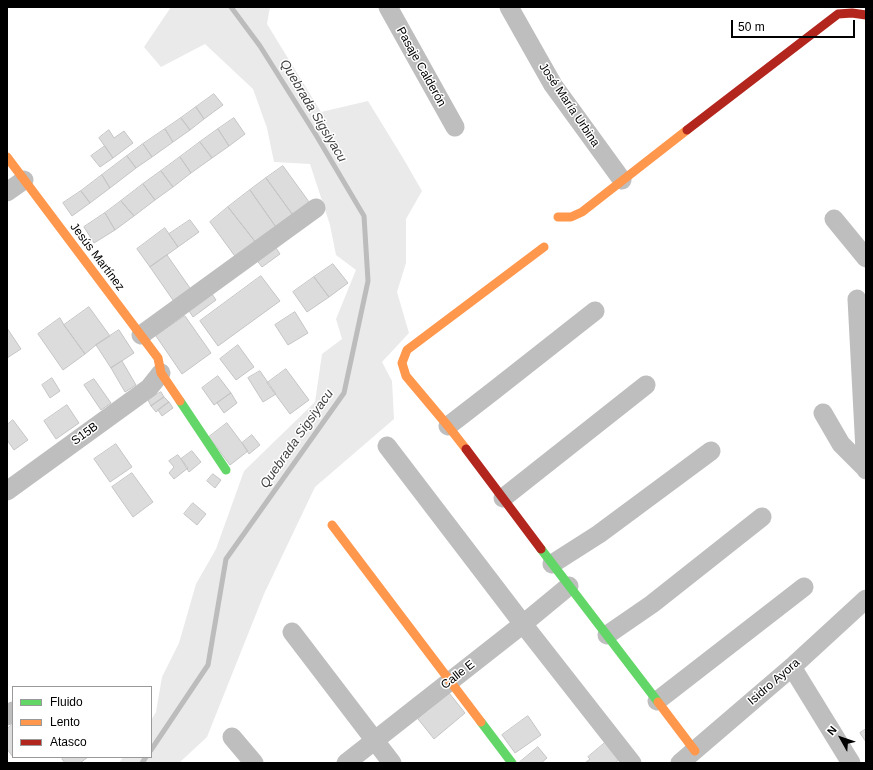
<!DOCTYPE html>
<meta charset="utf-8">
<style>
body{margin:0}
#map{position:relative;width:873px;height:770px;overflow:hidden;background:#fff;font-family:Helvetica,sans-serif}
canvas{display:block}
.frame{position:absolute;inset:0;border:8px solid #000;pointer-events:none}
.legend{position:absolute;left:12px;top:686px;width:140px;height:72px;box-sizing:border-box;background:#fff;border:1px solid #999;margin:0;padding:5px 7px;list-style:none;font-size:12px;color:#000}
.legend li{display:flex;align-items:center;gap:8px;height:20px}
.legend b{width:20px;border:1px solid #999}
.north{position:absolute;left:821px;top:718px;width:40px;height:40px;-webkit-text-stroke:3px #fff;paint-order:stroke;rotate:310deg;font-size:11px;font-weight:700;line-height:16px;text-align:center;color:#000}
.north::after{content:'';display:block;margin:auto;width:14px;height:18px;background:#000;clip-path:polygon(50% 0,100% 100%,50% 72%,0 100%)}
.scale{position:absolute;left:731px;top:20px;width:124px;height:18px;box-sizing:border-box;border:2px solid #000;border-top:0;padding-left:5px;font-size:12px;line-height:14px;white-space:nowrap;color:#000;-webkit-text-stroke:3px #fff;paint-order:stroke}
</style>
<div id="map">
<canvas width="873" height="770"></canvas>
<div class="frame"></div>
<ul class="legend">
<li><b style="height:5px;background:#63d668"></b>Fluido</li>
<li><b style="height:5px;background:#ff974d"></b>Lento</li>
<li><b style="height:5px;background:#b3261e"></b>Atasco</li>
</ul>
<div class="north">N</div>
<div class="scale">50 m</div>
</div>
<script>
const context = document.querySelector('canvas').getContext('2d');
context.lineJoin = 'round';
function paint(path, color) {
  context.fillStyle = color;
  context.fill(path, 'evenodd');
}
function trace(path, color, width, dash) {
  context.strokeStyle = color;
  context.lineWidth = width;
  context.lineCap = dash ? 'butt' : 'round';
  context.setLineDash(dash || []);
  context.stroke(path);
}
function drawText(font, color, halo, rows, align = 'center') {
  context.font = font + ' Helvetica,sans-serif';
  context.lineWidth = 3;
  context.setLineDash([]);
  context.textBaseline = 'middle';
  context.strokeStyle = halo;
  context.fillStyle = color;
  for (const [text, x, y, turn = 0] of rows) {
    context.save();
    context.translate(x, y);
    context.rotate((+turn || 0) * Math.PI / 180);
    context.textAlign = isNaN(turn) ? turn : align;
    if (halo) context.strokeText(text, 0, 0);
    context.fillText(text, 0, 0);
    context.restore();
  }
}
paint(new Path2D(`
 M171 7H270L267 24 321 112 368 101 403 158 422 191 406 219V263L397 292 409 333 382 362 392 381 394 419 315 487 264 594 207 737 179 763H119L123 757H151V720L156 712 162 677 179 643 196 584 216 549 244 471 315 402 322 354 342 339 336 319 356 270 336 255 330 225 310 164 274 162 267 128 253 89 205 44 161 67 144 47Z`), '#eaeaea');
trace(new Path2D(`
 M151 750 208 665 226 559 344 393 368 281 364 216 316 135 260 46 231 7
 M142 763 146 757`), '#bcbcbc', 5);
const building = new Path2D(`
 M214 94 223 105 204 119 196 107Z
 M196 107 204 119 190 130 181 118Z
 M181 118 190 130 173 142 165 129Z
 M234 118 245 134 229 146 218 129Z
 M165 129 173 142 152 157 143 144Z
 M218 129 229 146 212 158 200 142Z
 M109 130 114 138 124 131 133 143 113 158 99 138Z
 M200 142 212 158 191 173 180 157Z
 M143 144 152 157 136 168 127 156Z
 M105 146 113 158 100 167 91 156Z
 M127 156 136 168 110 188 102 175Z
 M180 157 191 173 173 187 161 171Z
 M283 166 312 206 295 218 266 178Z
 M161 171 173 187 155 200 143 184Z
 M102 175 110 188 90 203 81 191Z
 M266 178 295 218 278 230 250 190Z
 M143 184 155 200 134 216 121 201Z
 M250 190 278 230 257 244 228 207Z
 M81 191 90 203 72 216 63 203Z
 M121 201 134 216 115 230 105 213Z
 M228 207 257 244 237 259 210 222Z
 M105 213 115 230 94 243 84 227Z
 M190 220 199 232 178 247 169 234Z
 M165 228 178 247 150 267 137 249Z
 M274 245 280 254 262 267 255 258Z
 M167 255 192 291 175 303 150 267Z
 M333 264 348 283 329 297 314 277Z
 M261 276 280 301 218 346 200 321Z
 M314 277 329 297 307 312 293 292Z
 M210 291 216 300 193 317 187 308Z
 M89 307 110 336 96 345 85 354 64 325Z
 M295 312 308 333 288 345 275 325Z
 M185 316 211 353 182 374 156 336Z
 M60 318 64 325 85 354 63 370 38 334Z
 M7 328 21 349 7 358Z
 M119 330 134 353 111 368 96 345Z
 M238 345 254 367 236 380 220 359Z
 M122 361 136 385 125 392 111 368Z
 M286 369 309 400 290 414 267 383Z
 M260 371 276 394 263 402 248 378Z
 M218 376 231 393 214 405 202 388Z
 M52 378 60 391 50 398 42 385Z
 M94 379 111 403 101 410 84 385Z
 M161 392 164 397 151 406 148 400Z
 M231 393 237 403 224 413 217 403Z
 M164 397 169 402 156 412 151 406Z
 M169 402 173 408 162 416 158 410Z
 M67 405 79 423 56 439 44 421Z
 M13 420 28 440 14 450 7 440V425Z
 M227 423 248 451 230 465 209 437Z
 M252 435 260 445 249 454 242 443Z
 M116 444 132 467 110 482 94 459Z
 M192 451 201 462 189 472 181 459Z
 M178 455 188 468 174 479 169 473 174 467 169 461Z
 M132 473 153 502 133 517 112 487Z
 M213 474 221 480 215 488 207 481Z
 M193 503 206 514 197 525 184 514Z
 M449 693 465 713 434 739 418 719Z
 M528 716 541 735 515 753 502 735Z
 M12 725 13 727V757L7 749V729Z
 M866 729V742L860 733Z
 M606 742 620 759 615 763H585L590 759 588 757Z
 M538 747 547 758 541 763H521L520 762Z
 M64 757H88L80 763H65L62 759Z`);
paint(building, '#dcdcdc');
trace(building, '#c5c5c5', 1);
trace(new Path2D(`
 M388 7 455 127
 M509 7 553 85 622 180
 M7 192 24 180
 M834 219 866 258
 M857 299 866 470
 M141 335 316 208
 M823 413 841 444 866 469
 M448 426 492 392 595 311
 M387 446 523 624 632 763
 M7 491 149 388 161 373
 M503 498 646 385
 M552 564 599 534 711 451
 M292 632 392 763
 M607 635 652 604 762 517
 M792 667 851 763
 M657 701 804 587
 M7 716 13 711
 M232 737 254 763
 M346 763 523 624 569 586
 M680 763 792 667 866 599`), '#bebebe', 19);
trace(new Path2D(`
 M180 401 226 470
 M541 549 658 702
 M481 722 512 763`), '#63d668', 9);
trace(new Path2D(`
 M7 157 158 358 161 373 180 401
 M558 217H571L582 212 687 130
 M466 449 448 426 406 376 402 363 407 350 544 247
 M332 525 481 722
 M658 702 695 751`), '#ff974d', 9);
trace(new Path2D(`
 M687 130 838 14 852 13 866 15
 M466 449 541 549`), '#b3261e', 9);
drawText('12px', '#000', '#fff', [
 ["Pasaje Calderón",421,67,61],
 ["José María Urbina",569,105,56],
 ["Jesús Martínez",97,257,53],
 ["S15B",85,434,-36],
 ["Calle E",458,675,-38],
 ["Isidro Ayora",774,682,-41]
]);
drawText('italic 13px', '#404040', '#fff', [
 ["Quebrada Sigsiyacu",313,111,59],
 ["Quebrada Sigsiyacu",297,439,-55]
]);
</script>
